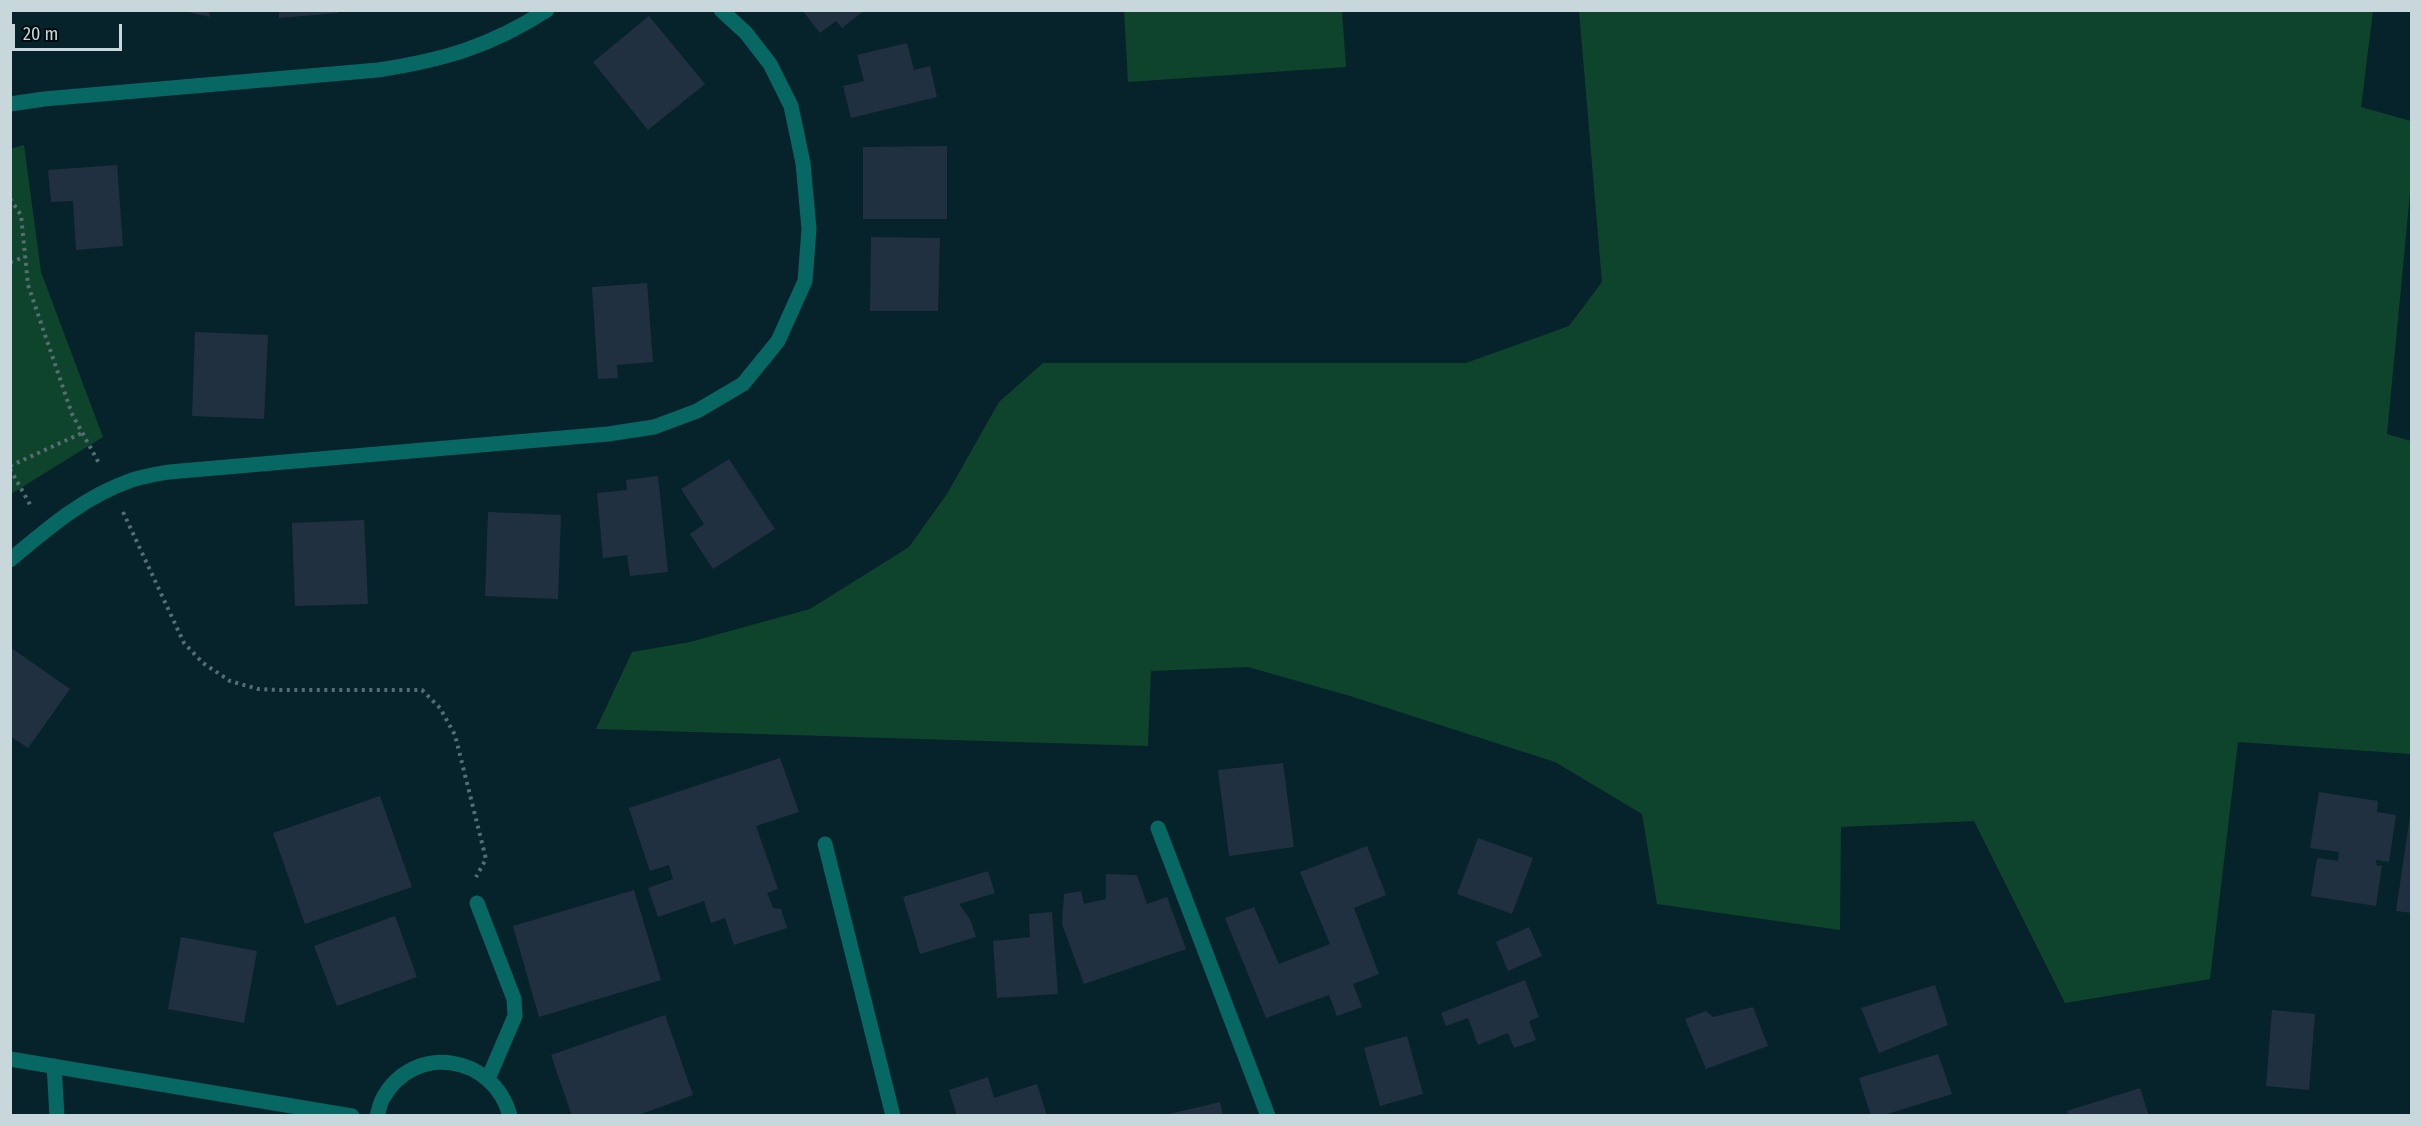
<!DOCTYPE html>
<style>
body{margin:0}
#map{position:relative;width:2422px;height:1126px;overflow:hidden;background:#06232b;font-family:"Fira Sans Condensed",sans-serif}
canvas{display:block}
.frame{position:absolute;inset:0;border:12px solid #c7d7dc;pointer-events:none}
.scale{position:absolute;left:12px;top:24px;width:110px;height:27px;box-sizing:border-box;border:3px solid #c7d7dc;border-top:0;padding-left:8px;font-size:18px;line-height:21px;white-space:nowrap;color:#c7d7dc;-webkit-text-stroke:4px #020b0e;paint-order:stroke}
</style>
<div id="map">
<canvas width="2422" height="1126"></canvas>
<div class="frame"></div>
<div class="scale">20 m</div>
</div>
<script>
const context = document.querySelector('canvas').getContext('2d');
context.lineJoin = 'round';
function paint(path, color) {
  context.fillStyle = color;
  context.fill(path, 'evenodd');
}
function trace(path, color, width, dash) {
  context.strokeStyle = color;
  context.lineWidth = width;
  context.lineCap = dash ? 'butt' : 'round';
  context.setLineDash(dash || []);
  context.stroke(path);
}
paint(new Path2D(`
 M1124 11H1342L1346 67 1128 82Z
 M1579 11H2373L2361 107 2411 121V183L2387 434 2411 441V754L2238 742 2210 979 2065 1003 1974 821 1841 827 1840 930 1657 904 1642 814 1555 762 1350 696 1248 667 1151 671 1148 746 596 729 632 652 690 642 810 609 909 547 947 494 999 402 1043 363H1466L1569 326 1602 282Z
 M24 145 41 272 103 437 11 494 10 149Z`), '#0e442c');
paint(new Path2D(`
 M183 10H209L210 17 183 11Z
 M279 10H338V13L279 18Z
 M802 10H865L842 28 836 21 820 33Z
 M649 16 705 84 648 130 593 62Z
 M907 43 914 70 930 66 937 97 851 118 843 86 864 81 857 55Z
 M947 146V219H863V147Z
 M117 165 123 246 76 250 73 201 51 202 48 170Z
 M871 237 940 238 938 311H870Z
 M647 283 653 362 617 365 618 378 598 379 592 287Z
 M195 332 268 335 264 419 192 416Z
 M729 459 775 529 713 569 690 534 704 524 681 489Z
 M658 476 668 572 630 576 627 555 603 558 597 493 627 490 626 480Z
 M488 512 561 515 558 599 485 596Z
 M364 520 368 604 295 606 292 523Z
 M10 647 70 689 28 748 10 736Z
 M780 758 799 812 756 826 778 889 767 893 773 908 781 909 787 928 734 945 725 918 711 923 704 901 658 917 648 888 673 879 669 865 650 871 629 808Z
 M1283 763 1294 847 1229 856 1218 770Z
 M2319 792 2378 801 2377 812 2396 815 2389 862 2376 860 2377 866 2382 865 2376 906 2311 896 2317 858 2338 861 2339 852 2310 848Z
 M380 796 412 887 305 924 273 833Z
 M2410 816H2412V913L2396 911Z
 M1478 838 1533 858 1512 914 1457 894Z
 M1367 846 1386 895 1354 908 1379 974 1353 984 1362 1007 1337 1016 1329 995 1266 1018 1225 918 1254 907 1279 964 1330 944 1300 872Z
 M988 871 995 893 959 904 970 919 976 937 920 954 903 897Z
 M1106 874 1137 875 1147 904 1167 897 1186 949 1084 984 1062 924 1064 894 1081 891 1084 904 1106 899Z
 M634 890 661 980 539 1017 513 926Z
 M1052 912 1058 994 997 998 993 941 1030 937 1029 914Z
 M395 916 417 977 337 1006 314 946Z
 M1529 927 1542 956 1508 971 1496 942Z
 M181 937 257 951 244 1023 168 1009Z
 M1525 980 1539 1017 1529 1021 1536 1040 1514 1048 1508 1033 1478 1045 1468 1018 1446 1026 1441 1013Z
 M1935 985 1948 1025 1879 1053 1861 1008Z
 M1753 1007 1768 1046 1706 1069 1685 1019 1706 1011 1713 1017Z
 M2272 1010 2315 1014 2309 1090 2266 1086Z
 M665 1015 693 1095 636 1116H572L551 1055Z
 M1407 1036 1423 1094 1380 1106 1364 1048Z
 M1938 1054 1952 1094 1881 1116H1871L1859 1078Z
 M988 1077 994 1098 1037 1084 1047 1116H957L949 1090Z
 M2140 1088 2149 1116H2068L2067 1111Z
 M1220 1102 1223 1116H1165V1115Z`), '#203041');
trace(new Path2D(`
 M10 199 21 215 28 285 72 414 100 465
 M10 262 25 257
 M10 466 82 433
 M10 469 32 508
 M123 512 184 643 203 663 230 681 258 689 278 690H422L440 708 455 735 486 859 476 877`), '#566d74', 4, [3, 4.5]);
trace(new Path2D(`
 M477 903 514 999 515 1016 488 1079
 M54 1066 57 1116`), '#066763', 15);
trace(new Path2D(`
 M10 104 44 99 378 70C444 60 491 46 547 10
 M10 560C48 528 85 496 132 480 144 476 157 474 169 472L608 434 654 427 697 411 743 384 778 341 805 281 809 229 803 163 791 106 770 64 746 33 721 10
 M1158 828 1268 1116
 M825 844 893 1116
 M10 1059 352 1116
 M377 1116C379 1110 380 1103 383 1098 414 1042 494 1055 510 1116`), '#066763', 15);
</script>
